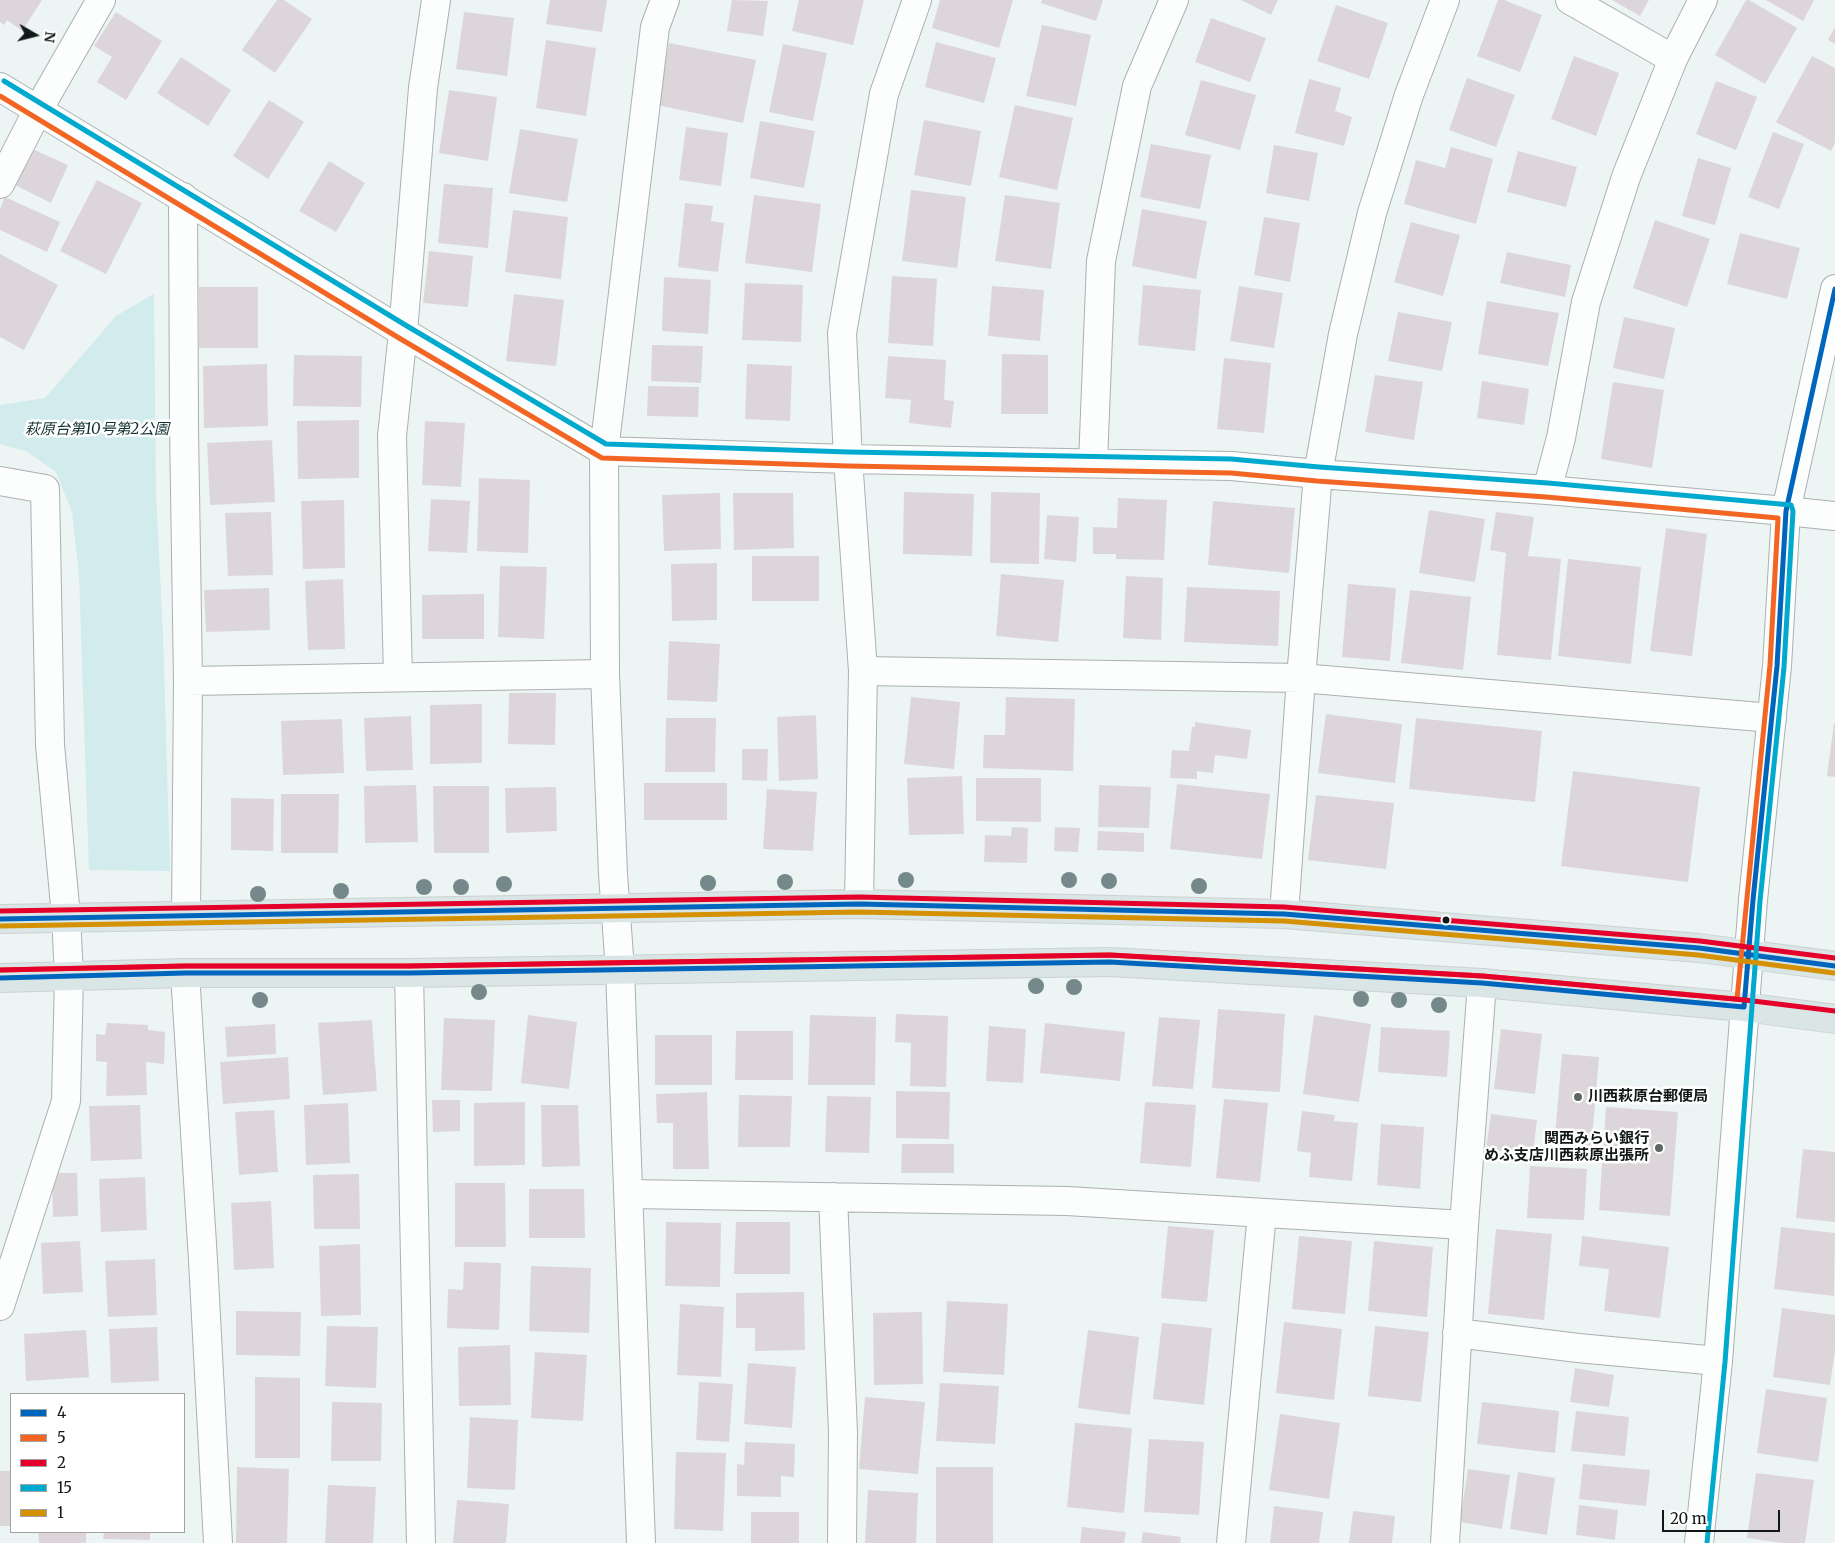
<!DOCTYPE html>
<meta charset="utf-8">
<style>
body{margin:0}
#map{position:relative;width:1835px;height:1543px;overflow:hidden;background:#ecf4f4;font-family:Merriweather,serif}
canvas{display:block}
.legend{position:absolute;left:10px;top:1393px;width:175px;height:140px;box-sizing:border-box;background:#fff;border:1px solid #a0a3a3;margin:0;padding:6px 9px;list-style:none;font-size:15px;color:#121818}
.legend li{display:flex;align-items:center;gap:10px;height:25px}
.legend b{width:25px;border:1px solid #a0a3a3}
.north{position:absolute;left:10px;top:10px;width:50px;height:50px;-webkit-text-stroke:4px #fff;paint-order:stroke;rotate:98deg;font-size:14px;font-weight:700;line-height:20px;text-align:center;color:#121818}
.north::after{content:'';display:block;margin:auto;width:18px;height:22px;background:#121818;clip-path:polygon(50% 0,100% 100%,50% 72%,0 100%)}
.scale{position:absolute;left:1662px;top:1510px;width:118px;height:22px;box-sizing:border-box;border:2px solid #121818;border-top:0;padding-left:6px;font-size:15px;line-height:18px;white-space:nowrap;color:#121818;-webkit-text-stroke:4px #fff;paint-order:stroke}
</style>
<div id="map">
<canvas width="1835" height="1543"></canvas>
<ul class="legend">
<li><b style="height:6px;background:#0065bd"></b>4</li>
<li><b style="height:6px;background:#f26522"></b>5</li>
<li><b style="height:6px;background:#e4002b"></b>2</li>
<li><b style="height:6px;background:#00a9ce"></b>15</li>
<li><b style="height:6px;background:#d59104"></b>1</li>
</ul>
<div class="north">N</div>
<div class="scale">20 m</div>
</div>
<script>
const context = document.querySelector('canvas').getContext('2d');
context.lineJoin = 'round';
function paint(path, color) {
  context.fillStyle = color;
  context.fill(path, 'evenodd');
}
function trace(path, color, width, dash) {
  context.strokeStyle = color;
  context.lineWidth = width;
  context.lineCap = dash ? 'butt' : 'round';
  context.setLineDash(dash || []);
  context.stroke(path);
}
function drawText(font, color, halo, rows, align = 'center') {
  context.font = font + ' Merriweather,"Noto Sans JP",serif';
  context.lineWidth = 5;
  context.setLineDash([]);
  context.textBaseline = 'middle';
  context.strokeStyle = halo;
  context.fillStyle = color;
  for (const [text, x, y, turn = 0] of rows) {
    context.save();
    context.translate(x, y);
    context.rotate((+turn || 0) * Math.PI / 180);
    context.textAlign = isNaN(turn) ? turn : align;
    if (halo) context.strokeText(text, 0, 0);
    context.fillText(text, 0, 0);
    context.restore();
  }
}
paint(new Path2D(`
 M154 294 156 495 163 634 170 871 89 870 79 575 72 512 56 472 26 451 0 444V405L45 398 116 316Z`), '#d2ebec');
paint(new Path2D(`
 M0 0H42L22 31 7 20 4 25 0 22Z
 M277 0H284L312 19 275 73 242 50Z
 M550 0H607L602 32 546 24Z
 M732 0 768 1 763 36 727 31Z
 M799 0H864L853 45 792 31Z
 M940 0H1013L999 48 932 28Z
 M1042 0H1103L1096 21 1041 3Z
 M1241 0H1278L1271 15Z
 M1498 0H1504L1542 15 1520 72 1477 56Z
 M1612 0H1649L1640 16Z
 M1746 0H1749L1797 28 1765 84 1715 55Z
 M1766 0H1814L1803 21Z
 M1336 5 1388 23 1369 79 1317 61Z
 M116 12 162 41 126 100 97 82 112 57 94 46Z
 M464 12 514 18 507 76 456 69Z
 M1211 18 1266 38 1250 82 1195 62Z
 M1042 25 1091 35 1076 106 1026 96Z
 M1835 27V44L1828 40Z
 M546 40 596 48 586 116 536 108Z
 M936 42 996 58 984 103 925 87Z
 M669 43 756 60 743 123 657 105Z
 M783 44 827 53 813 121 769 112Z
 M1574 56 1619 73 1596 136 1551 119Z
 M1812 56 1835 68V143L1831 151 1776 122Z
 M181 57 231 90 208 126 157 93Z
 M1467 78 1515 95 1496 147 1449 130Z
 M1309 79 1341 88 1335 111 1352 117 1344 146 1295 133Z
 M1201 80 1256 95 1240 150 1185 135Z
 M1716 81 1757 97 1736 150 1696 134Z
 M449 90 497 97 488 161 439 153Z
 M269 100 304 122 268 179 233 156Z
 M1015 105 1073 118 1057 190 999 177Z
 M924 120 981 131 971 186 914 175Z
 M760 121 815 131 804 188 750 178Z
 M686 127 728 133 721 186 679 180Z
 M520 129 578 139 567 202 509 193Z
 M1773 132 1804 144 1779 209 1748 197Z
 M1151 144 1211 155 1200 209 1140 197Z
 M1274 145 1318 153 1309 201 1266 193Z
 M28 147 68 165 51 203 11 183Z
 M1451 147 1493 159 1476 224 1404 204 1416 160 1445 168Z
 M1518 151 1577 167 1566 207 1507 192Z
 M1698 158 1731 168 1715 225 1682 216Z
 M329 161 365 183 336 232 299 211Z
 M97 180 142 203 106 274 60 251Z
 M444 184 493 188 488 248 438 243Z
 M911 190 966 197 957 268 902 261Z
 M754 195 821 204 812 272 745 263Z
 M1005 195 1060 203 1051 269 995 261Z
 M5 197 60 222 47 252 0 230V209Z
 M685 203 713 206 711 221 724 223 718 272 678 267Z
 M1142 209 1207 221 1196 279 1132 266Z
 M513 210 568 217 561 279 505 272Z
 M1264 217 1300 223 1290 282 1254 275Z
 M1655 220 1710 239 1687 307 1633 288Z
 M1411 222 1460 235 1443 296 1394 282Z
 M1740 233 1800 248 1787 299 1727 284Z
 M429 251 473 256 468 307 423 303Z
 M1507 252 1571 265 1565 297 1500 283Z
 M0 254 58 285 24 350 0 337Z
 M892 276 937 279 933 346 888 343Z
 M664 277 711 280 708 334 662 331Z
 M745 283 803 285 801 342 742 340Z
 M1143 285 1201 290 1195 351 1138 345Z
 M992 286 1044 290 1040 341 988 336Z
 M1239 286 1283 293 1274 348 1230 341Z
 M199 287H258V348H199Z
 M514 294 564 300 556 366 506 361Z
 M1487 301 1559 313 1548 366 1478 354Z
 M1398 312 1452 322 1442 371 1388 361Z
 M1624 317 1675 328 1664 379 1613 368Z
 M652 345 703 346 701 383 651 381Z
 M1002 354 1048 355V414H1001Z
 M294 355 362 356 361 407 293 406Z
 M888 356 946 360 944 400 954 401 951 428 909 423 911 400 885 398Z
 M1224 358 1271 363 1264 433 1217 429Z
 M267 364 268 426 204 428 203 366Z
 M747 364 792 366 790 421 745 419Z
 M1375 375 1423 382 1414 440 1365 432Z
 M1482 381 1529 389 1524 425 1477 418Z
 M1613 382 1664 390 1652 468 1601 459Z
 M648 386 699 387 698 417 647 416Z
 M359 420V478L298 479 297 421Z
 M425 421 465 423 461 487 422 485Z
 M272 440 275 502 210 505 207 443Z
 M479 478 530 480 528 553 477 551Z
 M904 492 974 494 972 556 903 554Z
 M991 492 1040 493 1039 564 990 563Z
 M720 493 721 549 664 551 662 495Z
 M733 493H793L794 548 734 550Z
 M1118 498 1167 500 1164 560 1116 559V554H1093V527L1117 528Z
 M431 499 470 501 467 553 428 551Z
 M344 500 345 568 303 569 301 501Z
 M1213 501 1295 508 1289 573 1208 565Z
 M1429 510 1485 519 1475 582 1419 573Z
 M271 512 273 575 228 576 225 513Z
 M1496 512 1534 517 1528 556 1561 559 1551 660 1497 655 1506 553 1490 550Z
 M1047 515 1079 517 1076 562 1044 559Z
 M1666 528 1707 534 1692 656 1650 651Z
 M752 556H819V601H752Z
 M1568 559 1641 567 1631 664 1558 656Z
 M717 563V620L672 621 671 564Z
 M500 566 547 567 544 639 498 637Z
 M1001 574 1064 580 1058 642 996 636Z
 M1126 576 1163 578 1161 640 1123 638Z
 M343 579 345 649 308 650 305 581Z
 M1348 584 1396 588 1390 661 1342 657Z
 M1187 587 1280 591 1278 646 1184 642Z
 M269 588 270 630 206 632 204 590Z
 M1410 590 1471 597 1463 670 1401 663Z
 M484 594V639H422V595Z
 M669 641 720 644 717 702 667 700Z
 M509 693H556L555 745 508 744Z
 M911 697 960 702 954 769 904 764Z
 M1006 697 1075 699 1073 771 983 768 984 735H1005Z
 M482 704V763L430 764V705Z
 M1326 714 1402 724 1395 783 1318 773Z
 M816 715 818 779 779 781 777 717Z
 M411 716 413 770 366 771 364 718Z
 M666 718H716L715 772H665Z
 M1416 718 1542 731 1535 802 1409 789Z
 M342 719 344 773 283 775 281 721Z
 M1195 722 1251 730 1247 759 1215 755 1213 773 1197 771V779L1170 778 1172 750 1189 751 1192 727H1195Z
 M1834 723H1835V777L1827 776Z
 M742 749H768L767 781 742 780Z
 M1573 771 1700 787 1688 882 1561 866Z
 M962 776 964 834 909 835 907 778Z
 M976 778H1041V822L976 821Z
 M644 783H727V820H644Z
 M1177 784 1270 794 1262 859 1170 849Z
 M416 785 418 842 365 843 364 786Z
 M1099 785 1151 787 1149 828 1098 827Z
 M433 786H489V853H434Z
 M556 787 557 831 506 833 505 788Z
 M767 789 817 792 813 851 763 849Z
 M281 794H339L338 853H281Z
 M1316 795 1394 803 1386 869 1308 860Z
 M231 798 274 799 273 851 231 850Z
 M1012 827 1028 828 1027 863 984 862 985 835 1011 836Z
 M1055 827 1080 828 1078 852 1054 851Z
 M1098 831 1144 833V852L1097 850Z
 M1218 1009 1285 1014 1280 1092 1212 1088Z
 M896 1014 948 1016 946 1087 910 1086 911 1043 895 1042Z
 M528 1015 577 1022 569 1089 521 1083Z
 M810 1015 876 1017 875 1085H808Z
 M1314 1015 1371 1024 1359 1102 1303 1094Z
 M1159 1017 1200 1020 1193 1089 1152 1086Z
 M444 1018 495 1020 492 1091 441 1090Z
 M372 1020 377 1091 323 1095 318 1023Z
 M107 1023 148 1025V1030L165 1032 164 1064 146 1062 147 1095 106 1096 107 1062 96 1061V1034L105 1035Z
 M1045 1023 1125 1032 1120 1081 1040 1073Z
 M275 1024 276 1054 227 1057 225 1027Z
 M989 1026 1026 1029 1023 1083 986 1081Z
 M1381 1027 1450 1031 1447 1077 1378 1072Z
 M1501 1029 1542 1034 1535 1094 1494 1089Z
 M736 1031H793V1080H735Z
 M655 1035H712V1085H655Z
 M1562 1054 1599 1057 1591 1149 1554 1146Z
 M288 1057 290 1099 223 1104 220 1062Z
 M896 1091 950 1092 949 1139 896 1138Z
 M707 1092 709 1169H673V1123H657L656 1094Z
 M739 1095 792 1096 790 1147H738Z
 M827 1096 871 1097 869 1153 825 1152Z
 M1224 1099 1268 1103 1260 1182 1216 1178Z
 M432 1100H460V1131L433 1132Z
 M525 1102V1165L474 1166V1103Z
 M1145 1102 1196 1105 1191 1167 1140 1163Z
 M348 1103 350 1163 306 1165 304 1105Z
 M140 1105 142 1159 91 1161 89 1106Z
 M541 1105H578L580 1166 542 1167Z
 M1606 1107 1678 1112 1670 1216 1599 1210Z
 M274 1110 278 1172 239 1175 235 1112Z
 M1302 1111 1335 1115 1334 1121 1358 1123 1352 1181 1309 1177 1311 1153 1297 1151Z
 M1491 1114 1537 1120 1533 1155 1486 1149Z
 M1381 1124 1424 1127 1420 1189 1377 1185Z
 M902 1144H954V1173H901Z
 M1803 1149 1835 1152V1222L1796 1218Z
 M1530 1166 1587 1169 1584 1220 1527 1218Z
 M52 1173H77L78 1216 53 1217Z
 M359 1174 360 1229H314L313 1175Z
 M145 1177 147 1230 101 1232 99 1179Z
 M455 1183H505L506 1247H455Z
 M529 1189H584L585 1238H529Z
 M271 1201 274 1268 234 1270 231 1203Z
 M666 1222 721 1223 720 1287 665 1286Z
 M736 1222H790V1274H734Z
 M1168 1226 1214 1230 1207 1302 1161 1298Z
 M1781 1227 1835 1233 1834 1296 1774 1289Z
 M1496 1229 1552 1234 1544 1320 1488 1314Z
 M1299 1236 1352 1241 1345 1314 1292 1309Z
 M1582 1236 1669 1247 1660 1318 1604 1311 1609 1269 1579 1266Z
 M80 1241 83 1292 43 1294 41 1243Z
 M1374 1241 1433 1247 1427 1317 1368 1311Z
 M360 1244 361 1315 321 1316 319 1246Z
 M155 1259 157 1315 108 1317 105 1261Z
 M464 1262 501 1263 499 1330 447 1328 448 1289 463 1290Z
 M531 1266 591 1268 589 1333 529 1331Z
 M804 1292 805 1350 755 1351V1328H736V1293Z
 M947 1301 1008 1304 1004 1375 943 1372Z
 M680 1304 724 1307 721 1377 677 1375Z
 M1782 1308 1835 1315V1351L1830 1385 1773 1377Z
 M236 1311 301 1312 300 1356 236 1355Z
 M922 1312 923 1384 874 1385 873 1313Z
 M1284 1322 1342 1329 1334 1400 1276 1393Z
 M1162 1323 1212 1328 1204 1405 1153 1399Z
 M327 1326 378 1327 376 1388 325 1386Z
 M1375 1326 1429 1332 1421 1402 1368 1396Z
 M157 1327 159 1381 111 1383 109 1329Z
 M86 1330 89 1377 26 1381 24 1334Z
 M1088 1330 1139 1337 1130 1415 1078 1408Z
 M510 1345 511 1405 459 1406 458 1347Z
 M535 1352 587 1355 583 1421 531 1418Z
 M748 1363 796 1367 792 1428 744 1424Z
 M1575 1368 1614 1375 1609 1407 1570 1402Z
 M255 1377 300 1378V1458H255Z
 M699 1382 733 1384 729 1442 696 1440Z
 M940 1383 999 1386 995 1444 936 1441Z
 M1766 1389 1827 1398 1818 1462 1757 1453Z
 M865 1397 925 1402 918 1474 859 1469Z
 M332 1402 382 1403 381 1461H331Z
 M1482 1402 1559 1411 1555 1453 1477 1444Z
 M1576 1411 1629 1417 1625 1456 1571 1451Z
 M1280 1414 1340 1423 1329 1499 1269 1490Z
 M470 1417 518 1420 515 1490 467 1488Z
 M1075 1423 1132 1428 1124 1513 1067 1507Z
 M1149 1439 1204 1442 1199 1515 1144 1512Z
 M745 1442 795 1444 794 1477 781 1476V1497L737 1496V1464L744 1465Z
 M676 1452 726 1453 723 1531 674 1529Z
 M1583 1464 1650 1470 1646 1506 1579 1499Z
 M237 1467 289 1469 287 1543H236Z
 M936 1467H993V1543H936Z
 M1468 1469 1510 1475 1502 1529 1460 1522Z
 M0 1471H11V1526H0Z
 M1518 1472 1555 1478 1547 1535 1510 1529Z
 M1756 1473 1814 1480 1805 1543H1783L1747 1538Z
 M328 1485 376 1487 373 1543H325Z
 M868 1490 918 1493 916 1543H865Z
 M457 1500 509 1504 506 1543H453Z
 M1579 1505 1618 1510 1615 1540 1576 1535Z
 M1274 1506 1323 1512 1319 1543H1270Z
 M1353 1511 1395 1516 1392 1543H1349Z
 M751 1512H799V1543H751Z
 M1082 1527 1126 1532 1124 1543H1080Z
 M38 1532H86V1543H39Z
 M104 1532H150V1540L103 1539Z
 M1143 1532 1181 1537 1180 1543H1141Z`), '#dcd6da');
const minor = new Path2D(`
 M1570 0 1673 59
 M0 87 403 332 604 451 848 459 1231 466 1318 474 1547 490 1786 511 1835 516
 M0 184 38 110 101 0
 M183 197 184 427 188 681 186 915
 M1093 463 1101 261 1137 86 1174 0
 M0 481 45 489 50 745 66 916 69 977 66 1101 0 1306
 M1547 490 1561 438 1586 302 1626 177 1673 59 1703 0
 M863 671 848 459 842 333 884 94 917 0
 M398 677 392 436 403 332 423 88 436 0
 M188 681 605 674
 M859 904 863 671 1301 678 1772 718
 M1284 914 1301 678 1318 474 1343 334 1372 213 1409 95 1445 0
 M185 973 203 1260 218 1543
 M409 973 421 1543
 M629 1194 1067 1201 1464 1225
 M833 1197 843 1432 842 1543
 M1457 1333 1578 1348 1718 1361
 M641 1543 620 970 613 874 605 674 604 451 655 27 665 0
 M1231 1543 1262 1213
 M1445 1543 1464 1225 1482 983`);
const tertiary = new Path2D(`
 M1699 1543 1718 1361 1753 900 1777 666 1786 511 1835 289`);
const primary = new Path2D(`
 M0 919 859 904 1284 914 1699 948 1835 966
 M0 978 185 973H409L1110 962 1482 983 1744 1007 1835 1019`);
trace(minor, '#abb0b0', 30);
trace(tertiary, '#abb0b0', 30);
trace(primary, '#cdd1d1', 30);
trace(minor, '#fcfdfd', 28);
trace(tertiary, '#fcfdfd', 28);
trace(primary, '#dae5e6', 28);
trace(new Path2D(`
 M0 919 859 904 1284 914 1699 948 1835 966
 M0 978 185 973H409L1110 962 1482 983 1744 1007 1753 900 1777 666 1786 511 1835 289`), '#0065bd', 5);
trace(new Path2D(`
 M0 96 399 338 602 458 848 466 1231 473 1317 481 1546 497 1778 518 1770 665 1737 999 1482 976 1110 955 409 966H185L0 970`), '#f26522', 5);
trace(new Path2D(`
 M0 911 859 897 1284 907 1700 941 1835 958
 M0 970 185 966H409L1110 955 1483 976 1745 1000 1835 1011`), '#e4002b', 5);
trace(new Path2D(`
 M4 81 407 326 606 444 848 452 1231 459 1319 467 1548 483 1791 505 1793 511 1784 667 1760 901 1725 1362 1707 1543`), '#00a9ce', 5);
trace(new Path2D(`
 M0 926 859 912 1284 921 1698 955 1834 973`), '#d59104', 5);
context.fillStyle = '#75898a';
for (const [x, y] of [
 [906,880],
 [1069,880],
 [1109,881],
 [785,882],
 [708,883],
 [504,884],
 [1199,886],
 [424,887],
 [461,887],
 [341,891],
 [258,894],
 [1036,986],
 [1074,987],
 [479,992],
 [1361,999],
 [260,1000],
 [1399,1000],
 [1439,1005]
]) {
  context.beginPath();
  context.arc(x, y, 8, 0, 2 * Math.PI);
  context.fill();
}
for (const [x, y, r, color] of [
 [1446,920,4.5,"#121818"],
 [1578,1097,5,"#5e6565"],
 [1659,1148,5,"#5e6565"]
]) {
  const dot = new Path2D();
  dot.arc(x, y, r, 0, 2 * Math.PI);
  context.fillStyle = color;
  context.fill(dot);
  trace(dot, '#fff', 2);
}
drawText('italic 15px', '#133234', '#fff', [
 ["萩原台第10号第2公園",97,430]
]);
drawText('bold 15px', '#121818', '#fff', [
 ["川西萩原台郵便局",1588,1097],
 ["関西みらい銀行",1649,1139,"right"],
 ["めふ支店川西萩原出張所",1649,1156,"right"]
], 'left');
</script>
